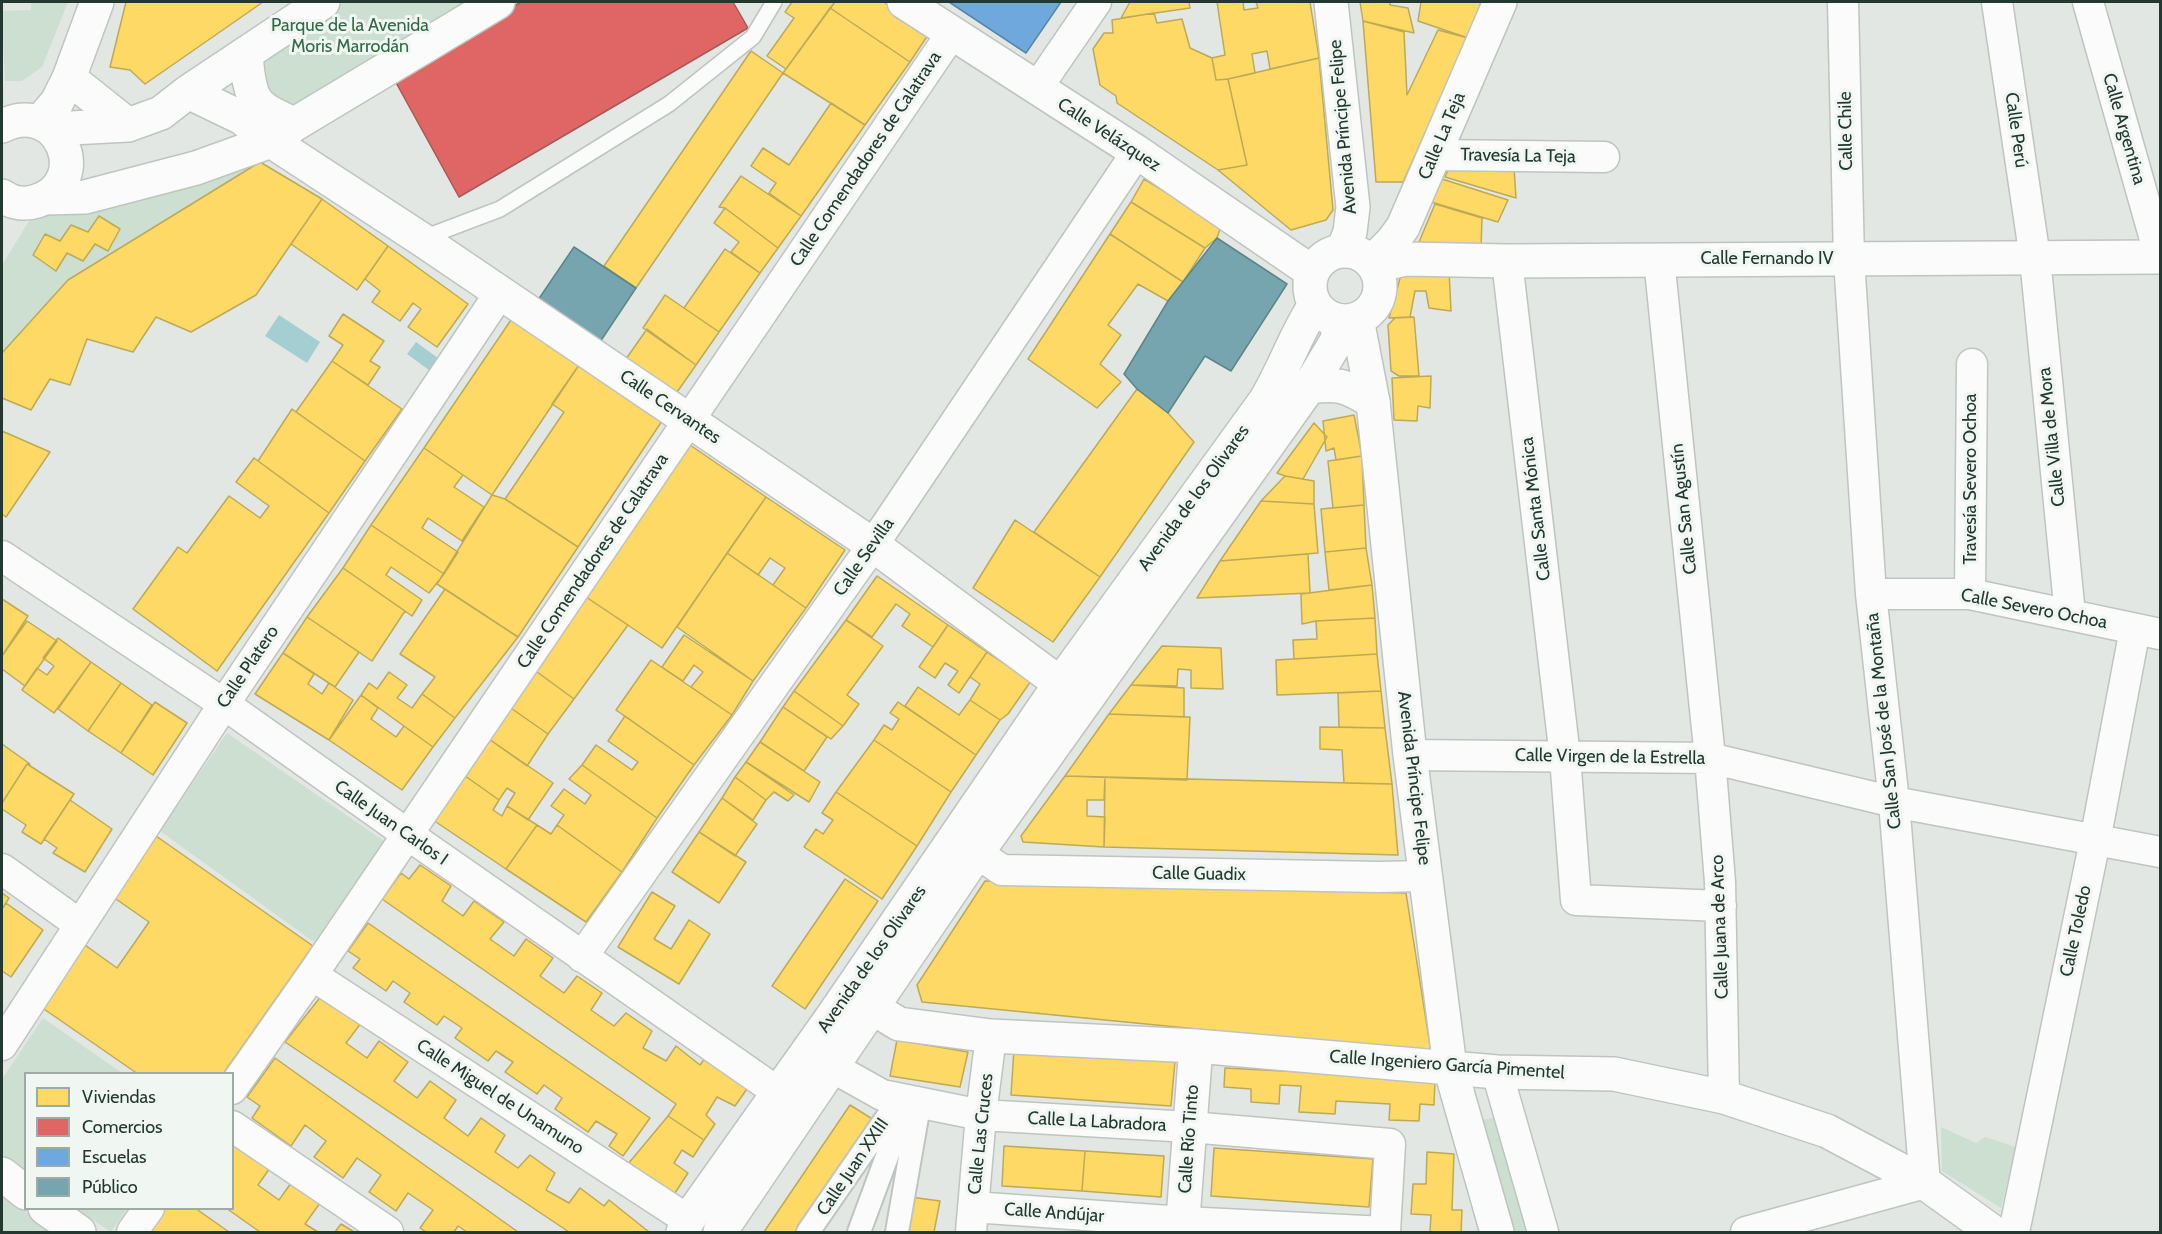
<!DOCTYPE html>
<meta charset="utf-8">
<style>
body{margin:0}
#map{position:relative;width:2162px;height:1234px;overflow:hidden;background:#e2e7e4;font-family:Cabin,sans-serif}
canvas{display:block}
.frame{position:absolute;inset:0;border:3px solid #223831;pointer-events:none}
.legend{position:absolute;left:24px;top:1072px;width:210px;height:138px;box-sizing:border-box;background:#f0f6f2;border:2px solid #9eaaa5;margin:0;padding:8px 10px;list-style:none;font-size:18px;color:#223831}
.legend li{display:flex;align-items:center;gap:12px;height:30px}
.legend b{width:30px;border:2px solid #9eaaa5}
</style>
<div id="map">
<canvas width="2162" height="1234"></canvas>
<div class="frame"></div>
<ul class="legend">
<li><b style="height:16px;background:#ffd966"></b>Viviendas</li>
<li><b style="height:16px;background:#e06666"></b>Comercios</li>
<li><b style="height:16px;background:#6fa8dc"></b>Escuelas</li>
<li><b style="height:16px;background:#76a5af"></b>Público</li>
</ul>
</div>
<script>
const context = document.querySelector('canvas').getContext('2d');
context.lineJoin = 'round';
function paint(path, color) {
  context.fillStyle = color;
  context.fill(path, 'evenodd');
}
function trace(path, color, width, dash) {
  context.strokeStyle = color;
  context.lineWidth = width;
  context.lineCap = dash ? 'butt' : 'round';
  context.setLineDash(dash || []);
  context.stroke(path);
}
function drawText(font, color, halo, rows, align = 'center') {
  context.font = font + ' Cabin,sans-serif';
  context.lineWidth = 6;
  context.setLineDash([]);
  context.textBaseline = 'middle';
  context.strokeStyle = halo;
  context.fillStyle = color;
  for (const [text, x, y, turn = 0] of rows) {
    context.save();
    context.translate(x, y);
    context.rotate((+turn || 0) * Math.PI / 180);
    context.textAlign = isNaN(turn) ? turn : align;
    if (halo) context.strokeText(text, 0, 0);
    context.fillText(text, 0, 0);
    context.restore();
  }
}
paint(new Path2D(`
 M31 2H68L42 67 22 81H5L2 11 31 10Z
 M338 2H478L297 110 272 104 260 72 269 48Z
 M260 162 68 280 2 353V265L34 213Z
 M227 733 384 841 314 942 160 831Z
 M43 1018 122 1073 26 1074 25 1172 2 1156V1079Z
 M1502 1116 1537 1232H1504L1471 1122Z
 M1941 1127 1976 1143 1985 1137 2016 1147 2001 1208 1942 1171Z
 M2 1194 54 1232H2Z
 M77 1209H127L111 1232Z`), '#ccdfd0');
paint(new Path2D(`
 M279 315 320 342 307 363 265 336Z
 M416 342 442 361 433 373 407 354Z`), '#a5ced2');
const homes = new Path2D(`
 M126 2H263L145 84 130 70 110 67Z
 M792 2H835L786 69 767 56 794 18 785 12Z
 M835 2H884L930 32 910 62 830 8Z
 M1130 2H1189L1190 8 1121 18Z
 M1217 2H1243L1244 10 1258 8 1256 2H1310L1319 58 1270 69 1267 51 1252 54 1255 73 1228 79 1216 80 1212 58 1225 55Z
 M1360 2H1390V5L1408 8 1414 33 1363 21Z
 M1421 2H1481L1468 38 1418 21Z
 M830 8 910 62 865 125 783 73Z
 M1154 13 1157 23 1182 19 1190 48 1212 58 1216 80 1228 79 1247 165 1218 170 1117 103 1116 96 1100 85 1093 49 1104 33H1113L1112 20Z
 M1363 21 1404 32 1407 95 1438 30 1468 38 1403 182H1376Z
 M751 51 783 73 636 288 604 266Z
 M1319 58 1333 210 1326 220 1291 230 1218 170 1247 165 1228 79Z
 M831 103 865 125 801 216 769 193 776 183 751 166 763 148 789 165Z
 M260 162 322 199 256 295 191 332 156 317 133 352 87 339 70 385 50 379 31 410 2 398V353L68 280Z
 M1449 168H1514L1516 198 1445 177Z
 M741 176 801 216 778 248 725 208 719 207Z
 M1144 179 1221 226 1217 238 1205 248 1131 202Z
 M1442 179 1508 200 1498 222 1431 202Z
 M322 199 388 246 357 290 291 244Z
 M1131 202 1205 248 1183 282 1110 234Z
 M1435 204 1482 218 1481 248 1419 242Z
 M725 208 778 248 760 273 731 252 739 242 714 223Z
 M99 216 120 229 108 251 95 244 83 261 67 253 56 271 33 255 45 234 60 241 71 225 88 232Z
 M1110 234 1183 282 1168 301 1138 284 1108 325 1121 335 1100 364 1121 382 1097 408 1028 359Z
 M388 246 468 304 437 347 408 327 421 309 413 303 400 321 372 302 380 291 365 279Z
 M725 249 760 273 719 332 684 308Z
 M1449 270 1451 311 1429 308 1426 291H1415L1410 317 1389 318 1402 271Z
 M665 295 719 332 696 365 643 328Z
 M343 314 384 341 370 361 380 367 368 385 332 361 343 345 329 336Z
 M1414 317 1419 376H1399L1391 371 1388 325 1395 318Z
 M511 320 579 365 492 495 424 448Z
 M647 329 696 365 675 395 626 359Z
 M332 361 402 409 365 461 296 412Z
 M579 365 662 421 578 547 505 499 564 412 552 404Z
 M1431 376 1430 408 1418 406 1417 421 1394 420 1392 378Z
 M1137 389 1168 413 1194 442 1100 577 1034 532Z
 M292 409 365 461 329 513 258 461Z
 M1354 415 1362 456 1336 460 1334 448 1326 451 1323 421Z
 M1314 423 1327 437 1303 479 1285 476 1277 473Z
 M2 431 50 452 6 517 2 514Z
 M690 445 766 497 662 648 586 597Z
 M424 448 463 475 454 487 484 507 462 541 428 518 422 528 458 552 444 574 371 525Z
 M1362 456 1364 505 1333 508 1328 461Z
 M254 458 329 513 217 671 133 609 178 547 187 553 229 496 260 518 269 506 236 482Z
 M1285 476 1314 481V504L1261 501Z
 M492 495 505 499 578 547 518 637 437 584Z
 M766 497 845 550 806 608 773 585 785 568 770 558 758 575 727 553Z
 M1261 501 1314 504 1318 553 1220 561Z
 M1364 505 1366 548 1325 552 1321 509Z
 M1015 520 1100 577 1053 642 973 588Z
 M371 525 444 574 429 593 391 567 386 575 422 600 412 616 343 568Z
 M1366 548 1372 585 1329 590 1325 552Z
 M727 553 806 608 753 681 677 627Z
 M1308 554 1310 593 1197 598 1220 561Z
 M343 568 405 611 372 661 307 617Z
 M877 576 948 625 933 647 902 626 910 614 896 604 872 637 846 620Z
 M1372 585 1375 618 1316 621 1302 624 1301 594Z
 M445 589 518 637 455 718 422 694 435 677 400 654Z
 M586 597 628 625 574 699 533 669Z
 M2 599 28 616 2 656Z
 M307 617 359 652 335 687 283 653Z
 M1375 618 1377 654 1294 659 1293 640 1317 639 1316 621Z
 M846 620 883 646 847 695 859 704 843 726 794 691Z
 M27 621 57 641 25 686 2 669V656Z
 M948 625 987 652 959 693 948 685 958 671 945 663 935 678 919 667Z
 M684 635 753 681 732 715 691 687 703 672 694 665 683 681 662 667Z
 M58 638 91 662 54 713 22 690 37 668 47 675 54 666 43 658Z
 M1162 646 1221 648 1223 689 1191 688V670L1178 669 1177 686 1131 685Z
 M987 652 1031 681 1008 714 1000 720 970 700 980 684 970 677Z
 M283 653 314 674 308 684 322 694 329 683 353 700 329 740 255 694Z
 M1377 654 1381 691 1277 695 1276 660Z
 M651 660 732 715 694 765 616 710Z
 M91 662 121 683 88 731 58 709Z
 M533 669 574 699 548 734 508 706Z
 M389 672 407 685 397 698 412 708 422 694 455 718 433 747 361 695 369 683 377 689Z
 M121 683 152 705 121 753 88 731Z
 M1131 685 1184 688V717L1109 714Z
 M918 687 959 715 970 700 1000 720 976 755 905 706Z
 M794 691 843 726 831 739 783 707Z
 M1381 691 1385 728 1339 727 1338 693Z
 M361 695 378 708 371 719 396 737 404 726 433 747 402 790 329 740Z
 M155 702 187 723 153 775 121 753Z
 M898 702 976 755 951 792 874 740 884 725 892 730 899 719 890 713Z
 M508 706 548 734 527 766 486 737Z
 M783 707 827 737 804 771 760 742Z
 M1109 714 1190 717 1187 780 1065 776Z
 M625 716 694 765 657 818 582 765 596 745 632 770 638 762 608 741Z
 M1320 727 1385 728 1392 784 1344 783 1342 750 1320 749Z
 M486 737 553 783 528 820 507 806 515 793 507 788 499 800 461 773Z
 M874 740 951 792 917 846 836 792Z
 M760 742 820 782 809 802 746 762Z
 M2 744 30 764H27L2 803Z
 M746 762 794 795 788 801 774 792 766 800 735 777Z
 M27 764 74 794 41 844 22 832 26 825 2 809V803Z
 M582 765 657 818 622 872 557 825 564 815 551 806 564 789 585 804 591 795 569 779Z
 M461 773 499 800 493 810 502 816 507 806 537 825 506 869 430 818Z
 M1065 776 1105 777 1104 800H1087V816L1105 817 1104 847 1023 842 1021 836Z
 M735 777 766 800 753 820 722 798Z
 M1105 777 1392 784 1398 855 1104 847Z
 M836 792 917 846 882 899 804 847 816 829 823 834 833 820 822 813Z
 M722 798 757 824 735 856 699 832Z
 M70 800 112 829 85 872 53 853 57 848 44 839Z
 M537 825 551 834 557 825 622 872 586 922 506 869Z
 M699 832 746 862 719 903 672 872Z
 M156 836 313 946 223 1074H138L41 1007 85 945 117 968 149 922 113 897Z
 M420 865 451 886 442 901 463 916 474 901 504 922 490 939 514 956 526 939 553 958 540 976 564 993 577 976 602 993 591 1010 614 1026 626 1013 652 1031 643 1048 666 1061 676 1046 700 1065 705 1058 747 1089 735 1106 717 1097 706 1115 715 1124 704 1140 668 1116 676 1104 382 899 401 873 409 879Z
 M845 879 878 901 805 1009 772 986Z
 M985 881 1406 893 1431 1052 922 1002 917 985Z
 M652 892 675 906 654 939 671 949 689 920 710 934 679 984 618 947Z
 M2 893 9 898 2 909Z
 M6 903 43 930 11 977 2 971V909Z
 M368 923 650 1118 623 1156 609 1146 617 1134 596 1121 588 1132 555 1109 562 1098 544 1085 537 1094 505 1072 513 1062 496 1051 488 1061 455 1038 462 1028 444 1016 437 1025 404 1002 410 993 393 981 386 991 353 968 360 959 348 951Z
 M322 995 361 1023 346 1043 367 1058 379 1041 408 1062 394 1081 417 1098 430 1081 456 1100 444 1118 468 1136 481 1118 505 1135 495 1152 518 1168 530 1155 555 1173 546 1190 569 1203 580 1188 604 1206 609 1200 649 1232H569L285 1042Z
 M897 1040 968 1052 960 1087 890 1076Z
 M1014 1049 1175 1061 1171 1106 1011 1095Z
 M275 1058 518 1232H467L458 1226 454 1232H426L420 1228 433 1210 408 1193 396 1211 369 1192 381 1175 357 1158 343 1178 314 1157 326 1141 305 1125 291 1146 252 1118 260 1106 247 1097Z
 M1225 1068 1435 1079 1434 1105 1420 1104 1419 1121 1389 1120 1390 1104 1336 1101 1335 1114 1299 1112 1301 1086 1280 1085 1279 1104 1251 1102V1089L1224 1087Z
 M850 1105 882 1125 808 1232H764Z
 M668 1116 704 1140 693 1157 682 1150 674 1163 688 1173 673 1196 628 1164Z
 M232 1139 272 1165 258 1185 279 1200 291 1183 320 1203 305 1224 318 1232H260L226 1208H232Z
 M1004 1146 1085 1151 1082 1191 1002 1186Z
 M1214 1148 1373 1159 1369 1207 1211 1196Z
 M1085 1151 1164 1156 1161 1197 1082 1191Z
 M1427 1152 1454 1154 1452 1210H1462L1461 1232H1430L1431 1215 1411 1214 1413 1184H1426Z
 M903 1196 940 1201 934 1232H897Z
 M160 1208H195L229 1232H146Z
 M341 1224 354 1232H335Z`);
paint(homes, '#ffd966');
trace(homes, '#bda956', 1.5);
const shops = new Path2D(`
 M521 2H733L748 28 459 197 394 79Z`);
paint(shops, '#e06666');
trace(shops, '#a75856', 1.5);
const schools = new Path2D(`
 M949 2H1061L1026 53Z`);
paint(schools, '#6fa8dc');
trace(schools, '#5886a9', 1.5);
const public = new Path2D(`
 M1217 238 1287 284 1231 371 1205 356 1168 413 1137 389 1124 374 1168 301Z
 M574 247 636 288 600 342 538 300Z`);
paint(public, '#76a5af');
trace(public, '#5d8489', 1.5);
const service = new Path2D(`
 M421 239 500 209 669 104 753 37 774 2`);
const pedestrian = new Path2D(`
 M808 1232 890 1113 917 1117 897 1232
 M859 1232 906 1105`);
const minor = new Path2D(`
 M1997 2 2035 258 2070 615
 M2088 2 2160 257
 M1037 88 1096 2
 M1433 155 1604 157
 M1659 259 1710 758 1720 882 1724 1097
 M1507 261 1565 757 1576 900 1721 906
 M2 556 224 704 407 834 779 1093
 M1871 594H1970L2160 634
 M1970 594 1972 364
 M1410 755 1710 758 1894 802 2160 852
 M977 853 1002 870 1378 877 1426 876
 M2 869 79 924
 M582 957 873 545 1137 152
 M312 975 688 1220
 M2 1045 224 704 500 293
 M832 1067 882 1095 981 1115 1190 1127 1390 1144 1385 1232
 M1497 1072 1543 1232
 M232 1089 312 975 952 33
 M232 1126 388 1232
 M973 1207 1183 1222 1385 1232
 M132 1232 149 1208
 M971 1232 981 1115 991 1036
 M1746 1232 1925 1183 1894 802 1871 594 1849 260 1843 2
 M2014 1232 2095 841 2135 629`);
const tertiary = new Path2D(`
 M904 2 1137 152 1312 272
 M271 141 421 239 873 545 1077 696
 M1372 262 1392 242 1403 227 1500 2
 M1375 266 1406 259 1507 261 2160 257
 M1309 387C1340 383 1347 386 1373 402
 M871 1007 899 1024 991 1036 1196 1046 1497 1072 1614 1074 1724 1097 1827 1131 1925 1183 1993 1232
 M2 1174 26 1193
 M45 1208 79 1232
 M683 1232 688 1220 832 1017 1060 684 1265 401C1284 370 1295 335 1315 305
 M720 1232 977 853 1309 387 1336 342 1342 321
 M1182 1232 1196 1046`);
const secondary = new Path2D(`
 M1331 2 1353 207 1350 232 1343 250
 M246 54C247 68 249 94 259 104 267 113 281 118 292 123
 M69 78 128 125
 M188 92 242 118 271 141
 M40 122 57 102 69 78 97 2
 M2 126C60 97 94 182 37 201 25 205 12 203 2 196
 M52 129 128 125 161 113 188 92 323 2
 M44 198 85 197 196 168 271 141 295 124 498 2
 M1310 286a35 35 0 1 1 70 0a35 35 0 1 1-70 0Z
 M1357 319 1373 402 1410 755 1450 1067 1497 1232`);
trace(service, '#bfc4c1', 18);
trace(pedestrian, '#bfc4c1', 26);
trace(minor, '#bfc4c1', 33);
trace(tertiary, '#bfc4c1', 36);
trace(secondary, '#bec5c1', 36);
trace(service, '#fbfbfb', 15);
trace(pedestrian, '#fbfbfb', 22);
trace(minor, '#fbfbfb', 30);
trace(tertiary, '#fbfbfb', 33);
trace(secondary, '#fbfbfb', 33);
drawText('18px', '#306b43', '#f0f6f2', [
 ["Parque de la Avenida",350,26],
 ["Moris Marrodán",350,47]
]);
drawText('18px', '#223831', '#f0f6f2', [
 ["Avenida Príncipe Felipe",1343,127,-95],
 ["Calle Argentina",2124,129,74],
 ["Calle Perú",2016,130,82],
 ["Calle Chile",1846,131,-91],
 ["Calle Velázquez",1109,135,33],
 ["Calle La Teja",1442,136,-67],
 ["Travesía La Teja",1518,156,1],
 ["Calle Comendadores de Calatrava",866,159,-56],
 ["Calle Fernando IV",1767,259],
 ["Calle Cervantes",670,407,34],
 ["Calle Villa de Mora",2052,437,-96],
 ["Travesía Severo Ochoa",1971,479,-90],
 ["Avenida de los Olivares",1194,498,-54],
 ["Calle Santa Mónica",1536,509,-97],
 ["Calle San Agustín",1684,509,-96],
 ["Calle Sevilla",864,557,-55],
 ["Calle Comendadores de Calatrava",593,561,-56],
 ["Calle Severo Ochoa",2034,609,11],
 ["Calle Platero",248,667,-56],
 ["Calle San José de la Montaña",1884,721,-96],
 ["Calle Virgen de la Estrella",1610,757,1],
 ["Avenida Príncipe Felipe",1414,778,83],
 ["Calle Juan Carlos I",391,823,35],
 ["Calle Guadix",1199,874,1],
 ["Calle Juana de Arco",1720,927,-92],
 ["Calle Toledo",2076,931,-78],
 ["Avenida de los Olivares",872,959,-55],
 ["Calle Ingeniero García Pimentel",1447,1065,4],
 ["Calle Miguel de Unamuno",500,1097,33],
 ["Calle La Labradora",1097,1122,3],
 ["Calle Las Cruces",981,1134,-84],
 ["Calle Río Tinto",1189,1139,-86],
 ["Calle Juan XXIII",853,1167,-56],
 ["Calle Andújar",1054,1213,4]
]);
</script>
